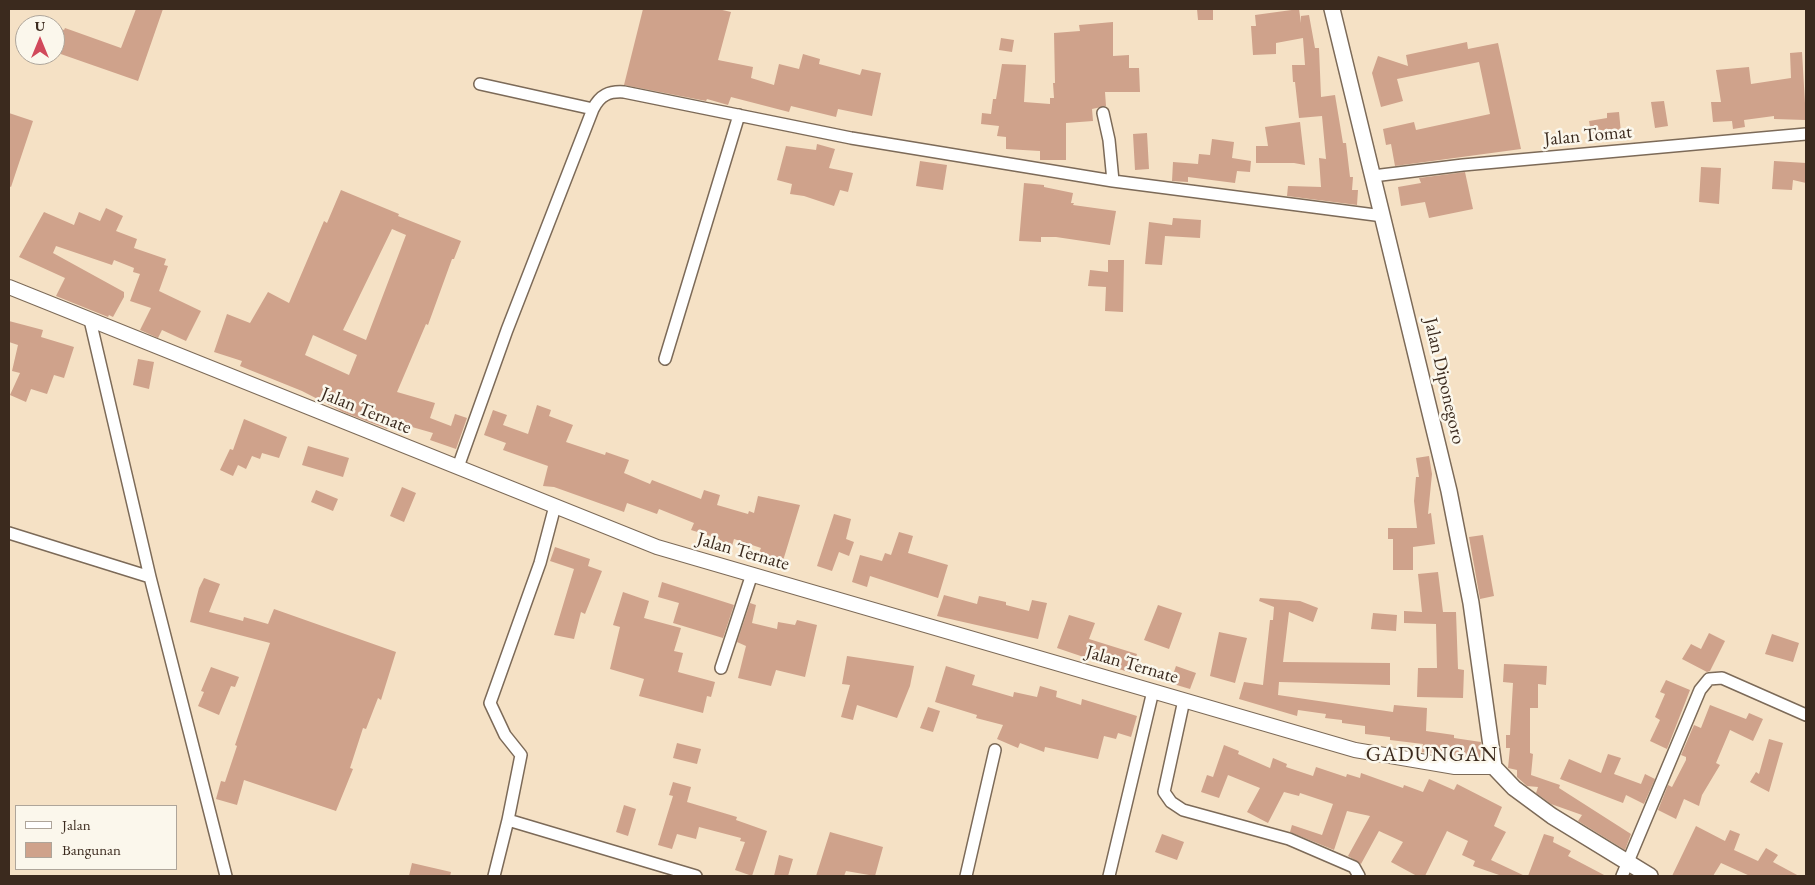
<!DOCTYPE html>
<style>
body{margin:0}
#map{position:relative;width:1815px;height:885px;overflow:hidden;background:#f5e1c5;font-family:"EB Garamond",serif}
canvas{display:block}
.frame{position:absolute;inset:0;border:10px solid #3b2a1e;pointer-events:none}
.legend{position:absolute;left:15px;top:805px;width:162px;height:65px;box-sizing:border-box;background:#fbf7ec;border:1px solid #aea59a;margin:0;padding:6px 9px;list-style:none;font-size:15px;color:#3b2a1e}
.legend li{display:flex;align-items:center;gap:10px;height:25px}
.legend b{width:25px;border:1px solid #aea59a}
.north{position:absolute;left:15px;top:15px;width:50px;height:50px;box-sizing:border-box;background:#fbf7ec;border:1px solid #aea59a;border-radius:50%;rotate:0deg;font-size:14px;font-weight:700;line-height:20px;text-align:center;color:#3b2a1e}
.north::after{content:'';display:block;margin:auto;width:18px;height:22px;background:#d1495b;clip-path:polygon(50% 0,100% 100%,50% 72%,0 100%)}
</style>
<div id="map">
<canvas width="1815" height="885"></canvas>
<div class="frame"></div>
<ul class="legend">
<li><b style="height:6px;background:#fff"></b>Jalan</li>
<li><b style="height:14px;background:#cfa28b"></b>Bangunan</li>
</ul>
<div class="north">U</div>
</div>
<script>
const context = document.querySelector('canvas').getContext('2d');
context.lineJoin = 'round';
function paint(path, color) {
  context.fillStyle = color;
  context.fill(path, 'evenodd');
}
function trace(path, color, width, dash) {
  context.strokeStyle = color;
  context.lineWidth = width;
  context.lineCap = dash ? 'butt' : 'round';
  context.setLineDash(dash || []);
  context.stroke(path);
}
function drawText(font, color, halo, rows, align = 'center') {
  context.font = font + ' "EB Garamond",serif';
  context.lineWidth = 5;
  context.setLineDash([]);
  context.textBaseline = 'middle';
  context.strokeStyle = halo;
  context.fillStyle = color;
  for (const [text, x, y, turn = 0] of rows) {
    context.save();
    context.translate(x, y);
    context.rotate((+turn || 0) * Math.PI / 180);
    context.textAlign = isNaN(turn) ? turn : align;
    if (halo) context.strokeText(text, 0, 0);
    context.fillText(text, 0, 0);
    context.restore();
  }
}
paint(new Path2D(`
 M136 9H163L138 81 55 52V27L64 30 65 28 121 48Z
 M643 9H718L731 12 718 60 753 67 751 78 774 85 779 64 799 69 803 54 820 59 819 64 860 75 862 69 881 73 872 116 838 109 836 117 791 106 789 112 731 97 728 105 707 99 706 101 624 85Z
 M1197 9H1213V20H1198Z
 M1299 9 1301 23V16L1309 15 1315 48H1319L1321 97 1335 95 1343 143H1346L1350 177H1353L1352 190H1358L1357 205 1287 196 1288 186 1321 187 1319 158 1326 159 1322 116 1299 118 1295 82H1293L1292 65H1305L1303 38 1276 43V54L1253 55 1251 26H1256L1255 15Z
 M1113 22V56L1129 55V68H1139L1140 92H1105L1106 106 1092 109 1093 121 1066 123V160H1040V151L1006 149V137L997 136 999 126 981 124 982 113 991 114 993 99H996L1002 64 1026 65 1024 102 1050 104V98H1054L1053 83H1055L1054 33 1080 31 1079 25Z
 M1001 38 1014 40 1012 52 999 50Z
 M1467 42 1468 49 1498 43 1521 149 1395 166 1391 144 1386 145 1383 129 1414 122 1416 130 1490 114 1479 62 1397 79 1403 101 1381 107 1372 73 1378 56 1408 66 1406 55Z
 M1802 52 1806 120 1774 119V116L1744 120 1745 127 1733 129 1732 121 1713 122 1711 102H1721L1716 70 1749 67 1751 84 1791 78 1790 53Z
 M1664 101 1668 126 1655 128 1651 102Z
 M1619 112 1621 133 1592 139 1589 121 1607 118V113Z
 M9 113 33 121 11 187 9 186Z
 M1300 122 1305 165 1294 163H1256V146H1268L1265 127Z
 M1147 133 1149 169 1135 170 1133 134Z
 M1212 139 1234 142 1232 158 1251 161 1250 172 1237 171 1235 183 1188 177V182L1172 181 1173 162 1198 164 1199 154 1210 155Z
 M817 144 835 149 829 168 853 173 848 192 840 190 834 206 804 196 790 194 792 184 777 180 786 146 816 150Z
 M920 161 947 165 943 190 916 186Z
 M1774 161 1806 163V183L1793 180 1792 190 1772 189Z
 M1701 167 1721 168 1719 204 1699 202Z
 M1465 172 1473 209 1429 218 1425 202 1401 206 1398 187 1421 183 1419 178Z
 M1024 183 1044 185V187L1073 193 1071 203H1074L1073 205 1116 211 1110 245 1056 237H1041V242L1019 241Z
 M341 190 399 214 398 216 461 241 454 259H452L428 325 426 324 397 392 435 403 430 418 451 426 455 414 467 418 456 449 430 440 433 433 391 421 387 429 343 412 302 391 240 366 242 361 214 352 227 314 250 323 268 292 289 303 324 221 327 223ZM392 229 406 235 366 340 343 330ZM313 335 357 355 349 375 305 355Z
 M106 208 123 216 116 231 137 239 134 248 166 259 164 265 168 266 159 291 201 311 186 341 162 330 158 338 140 330 151 308 130 301 140 274 133 272 134 268 114 260 112 265 56 246 53 253 124 292V297L113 317 109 315 108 317 56 296 65 278 19 257 44 212 74 225 79 212 100 221Z
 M1173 218 1201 220 1200 238 1165 236 1162 265 1145 264 1149 222 1172 225Z
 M1108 260H1124L1123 312 1105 311 1106 287 1088 286 1090 270 1108 272Z
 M9 321 43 330 41 337 74 347 64 378 54 375 47 394 31 389 26 402 10 395 20 373 12 371 18 345 9 342Z
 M138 359 154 362 149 389 133 385Z
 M537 405 551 410 549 416 573 425 566 442 605 455 606 452 629 460 624 473 650 484 652 480 701 499 704 490 720 495 717 505 748 514 749 511 754 513 758 496 800 505 782 564 758 555 761 548 734 539 732 546 719 542 720 539 691 530 694 523 659 509 657 514 627 503 624 512 554 487 543 486 548 466 503 450 506 443 484 435 493 410 507 415 503 425 528 434Z
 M244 419 287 437 279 458 262 453 260 459 252 456 246 469 238 465 233 476 220 470 230 449 233 450Z
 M308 446 349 458 343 477 302 465Z
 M1429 456 1432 474 1428 514 1431 513 1435 544 1413 547V570H1393V539H1388V528H1417L1414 501 1416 477H1419L1416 458Z
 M402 487 416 493 404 522 390 516Z
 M316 490 338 499 333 511 311 502Z
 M834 514 851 519 846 539 854 542 849 556 839 552 832 571 817 566Z
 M899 532 913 536 908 553 948 565 938 598 870 576 867 587 852 582 860 555 882 561 885 553 891 555Z
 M1483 535 1494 596 1480 599 1469 537Z
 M555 547 590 559 588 566 602 571 585 614 581 612 574 639 554 635 574 569 550 561Z
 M1438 572 1443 612H1456L1458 669 1464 670 1463 698 1417 697 1418 668H1437L1436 624 1404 623V611L1422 612 1418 574Z
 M204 578 220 584 209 612 243 621 244 617 268 624 274 609 396 652 381 700 378 698 366 729 363 728 350 768 353 769 336 811 244 780 237 805 216 799 221 781 225 782 237 746 235 745 270 643 190 622 199 588Z
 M662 582 734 605 723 638 673 623 679 603 658 597Z
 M623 592 649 601 644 618 681 628 674 651 683 653 678 672 715 682 711 697 707 696 703 713 639 696 644 679 610 669 620 627 613 625Z
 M944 595 977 604 979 596 1006 602V605L1029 611 1032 600 1047 603 1038 639 937 616Z
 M1260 598 1300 601 1318 608 1313 622 1289 612 1283 662 1390 663V685L1279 682 1278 695 1393 712 1394 705 1427 708 1426 731 1454 735V738L1481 742 1480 758 1422 752 1423 744 1390 740V737L1365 734V726L1342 723V720L1325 718 1326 714 1298 710 1297 716 1239 699 1244 682 1263 685 1270 620H1273L1274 607 1259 601Z
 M750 603 756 605 752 623 777 629 778 622 795 625 797 620 817 625 805 677 776 670 771 686 738 678 746 646 737 642Z
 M1158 605 1182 613 1169 649 1144 640Z
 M1373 613 1397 615 1396 631 1371 629Z
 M1069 615 1095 623 1089 639 1137 654 1131 673 1057 648Z
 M1219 632 1247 638 1235 683 1210 676Z
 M1709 633 1725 641 1710 671 1707 672 1682 659 1691 644 1701 649Z
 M1772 634 1799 643 1793 662 1765 654Z
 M847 656 914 666 910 686 897 718 857 705 853 720 841 717 850 685 842 684Z
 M1504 664 1547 666 1546 685 1538 684V708H1530V753L1533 754 1531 775 1560 785 1559 788 1631 834 1625 850 1578 821 1582 815 1551 804 1536 793 1538 787 1527 786 1517 777V770L1508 768 1510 748H1506V735H1510L1513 683 1503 682Z
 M946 666 975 675 972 685 1013 697 1014 692 1037 697 1040 686 1057 691 1056 697 1081 705 1082 699 1137 716 1131 737 1118 733 1116 739 1104 736 1098 759 1045 747 1044 752 1020 743 1018 748 997 739 1003 725 976 718 977 715 935 702Z
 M1176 666 1196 673 1190 689 1170 683Z
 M211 667 239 677 235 687 231 686 219 715 198 706 204 692 201 691Z
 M1666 680 1690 690 1667 749 1650 741 1660 720 1655 717 1665 694 1660 692Z
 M1710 705 1746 719 1749 713 1763 719 1753 741 1730 730 1716 763 1720 765 1702 795 1699 806 1684 799 1676 819 1658 810 1668 785 1672 787 1686 760V757L1681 755 1694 725 1701 728Z
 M928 707 940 711 933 732 920 728Z
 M1769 739 1783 743 1769 792 1750 782 1756 772 1759 774Z
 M677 743 701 749 697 764 673 758Z
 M1224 745 1239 751 1238 754 1270 768 1273 758 1287 764 1286 767 1313 776 1316 767 1346 777 1347 774 1360 778 1361 773 1403 788 1404 785 1423 792 1429 779 1454 790 1457 784 1502 807 1494 826 1506 832 1491 860 1525 876H1502L1473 866 1475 861 1462 855 1468 841 1447 831 1425 876H1417L1391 862 1403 842 1379 831 1361 864 1348 856 1370 816 1347 811 1334 850 1290 832 1292 825 1322 835 1333 804 1300 793 1299 796 1284 792 1268 823 1247 812 1260 788 1228 775 1219 798 1201 792 1207 775 1213 777Z
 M1608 754 1621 758 1614 774 1641 784 1645 774 1655 779 1644 804 1626 795 1623 803 1560 779 1569 759 1601 773Z
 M673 782 691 787 687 802 737 817 736 820 767 831 752 876 735 870 745 842 740 841 741 838 699 827 696 839 677 834 672 849 658 845 673 796 669 795Z
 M624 805 636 809 628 836 616 832Z
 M1696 826 1725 841 1730 830 1740 834 1734 850 1758 861 1766 848 1778 855 1773 862 1799 876H1750L1721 863 1713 876H1672Z
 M830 832 883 847 875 876 846 871 844 876H816Z
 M1162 834 1184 842 1177 860 1155 852Z
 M1544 834 1554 837 1553 842 1571 851 1568 856 1606 876H1528Z
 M779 855 793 859 788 876H774Z
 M412 863 451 872 450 876H409Z`), '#cfa28b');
const minor = new Path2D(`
 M480 84 593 109
 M1103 113 1109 140 1113 181
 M1373 176 1463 165 1806 134
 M90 320 150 577 226 876
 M665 359 739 115
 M458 467 507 330 593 109C600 95 609 91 624 92L851 138 1113 181 1383 216
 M555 506 540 563 490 703 505 735 521 755 508 820 696 876
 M9 533 150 577
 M721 668 752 574
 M1184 700 1164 792 1171 802 1183 810 1289 839 1354 867 1359 876
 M494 876 508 820
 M966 876 995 750
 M1109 876 1153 691
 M1622 876 1700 690 1709 679 1722 678 1806 715`);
const tertiary = new Path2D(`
 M9 287 657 547 1355 750 1455 767H1494`);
const secondary = new Path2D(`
 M1332 9 1449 491 1471 603 1494 767 1514 788 1552 816 1650 876`);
trace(minor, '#7c6a58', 14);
trace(tertiary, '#7c6a58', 16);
trace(secondary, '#7c6a58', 18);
trace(minor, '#fff', 11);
trace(tertiary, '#fff', 14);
trace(secondary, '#fff', 15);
drawText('19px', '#3b2a1e', '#fbf7ec', [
 ["Jalan Tomat",1588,136,-5],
 ["Jalan Diponegoro",1444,381,77],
 ["Jalan Ternate",366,411,22],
 ["Jalan Ternate",743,552,16],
 ["Jalan Ternate",1132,665,16]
]);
context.letterSpacing = '1px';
drawText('21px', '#3b2a1e', '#fbf7ec', [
 ["GADUNGAN",1432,755]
]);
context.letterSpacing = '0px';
</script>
